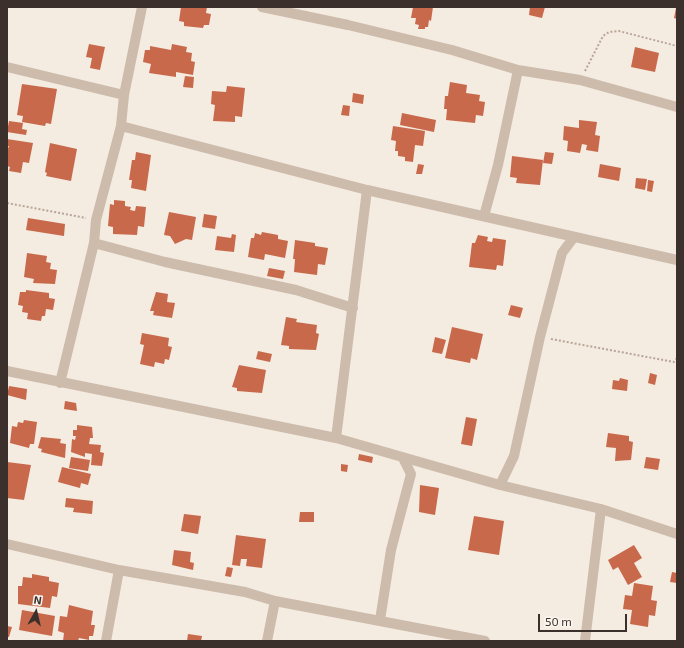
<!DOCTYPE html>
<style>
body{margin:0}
#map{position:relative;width:684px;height:648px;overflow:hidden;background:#f4ebe1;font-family:"Exo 2",sans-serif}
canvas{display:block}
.frame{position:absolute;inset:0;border:8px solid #3b302b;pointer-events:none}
.north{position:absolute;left:16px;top:592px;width:40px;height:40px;-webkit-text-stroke:3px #fbf5ee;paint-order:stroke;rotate:8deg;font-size:11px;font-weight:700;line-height:16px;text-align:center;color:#3b302b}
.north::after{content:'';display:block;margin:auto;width:14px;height:18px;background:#3b302b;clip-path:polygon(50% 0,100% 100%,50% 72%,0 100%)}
.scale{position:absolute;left:538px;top:614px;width:89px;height:18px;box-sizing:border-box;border:2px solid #3b302b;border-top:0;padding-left:5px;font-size:12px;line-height:14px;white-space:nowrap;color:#3b302b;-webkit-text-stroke:3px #fbf5ee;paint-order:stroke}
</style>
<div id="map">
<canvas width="684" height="648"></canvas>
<div class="frame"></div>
<div class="north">N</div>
<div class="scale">50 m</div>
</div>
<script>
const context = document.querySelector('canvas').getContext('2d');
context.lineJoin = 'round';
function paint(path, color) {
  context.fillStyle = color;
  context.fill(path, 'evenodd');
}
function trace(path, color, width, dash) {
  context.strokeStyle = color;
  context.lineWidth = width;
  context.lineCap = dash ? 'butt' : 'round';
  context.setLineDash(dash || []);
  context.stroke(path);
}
paint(new Path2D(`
 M181 7H207L206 13 211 14 209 25H204L203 28 184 26V22L179 21Z
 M413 7H433L431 21 429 20 428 27H425V29H418L419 25 415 24 416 18H411Z
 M530 7H545L542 18 529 15Z
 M676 8H677V19L674 18Z
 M89 44 105 47 100 70 90 68 92 58 86 57Z
 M172 44 187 47 186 52 192 53 191 61 195 62 193 75 176 72V77L149 73 151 64 143 62 145 50H150V46L171 50Z
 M635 47 659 53 655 72 631 67Z
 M185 76 194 77 193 88 183 87Z
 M450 82 467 85 466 93 480 95 479 101 485 102 483 116 476 115 475 123 446 120 447 109H444L445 96H448Z
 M22 84 57 89 51 124 46 123 45 126 22 122 23 116 17 115Z
 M227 86 245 88 242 117 235 116V122L213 121 215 105 211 104 212 91 226 92Z
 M353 93 364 95 363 104 352 102Z
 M343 105 350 106 349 116 341 115Z
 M402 113 436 120 434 132 400 125Z
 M579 120 597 122 595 135 600 136 598 152 586 150 587 145 582 144 580 153 567 151 568 141 563 140 564 126 579 128Z
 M9 121 23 123 22 129 27 130 26 135 7 132Z
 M393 126 425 131 423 146 415 145 413 162 405 161V157L398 156V151H395L396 141 391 140Z
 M7 139 33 143 29 163 23 162 21 173 9 171 10 167 7 166V151L9 146H7Z
 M50 143 77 149 71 181 46 176 47 173 45 172Z
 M136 152 151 155 146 191 131 188 132 180H129L132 160H135Z
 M545 152 554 153 552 164 543 163Z
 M512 156 543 160 540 185 516 183 517 178 510 177Z
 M418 164 424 165 422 174H416Z
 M600 164 621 168 619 181 598 177Z
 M636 178 647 179 645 190 635 188Z
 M648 180 654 181 652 192 647 191Z
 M114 200 125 201V206L131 207 130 210 135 211 136 206 146 207 144 227 138 226 137 235 113 234V227L108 226 110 204 114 205Z
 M169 212 196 217 192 240 186 239 175 244 170 236 164 235Z
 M204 214 217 216 215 229 202 227Z
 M28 218 65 224 64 236 26 230Z
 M262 232 278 235V239L288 241 285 258 265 254 264 260 248 257 251 238H254L255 233 261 235Z
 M232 234 236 235 234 252 215 250 217 236 231 238Z
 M478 235 488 237 487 241 492 242 493 238 506 240 503 266 497 265 496 270 469 267 472 243H475Z
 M295 240 315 243V246L328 248 325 265 318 264 317 275 294 272 295 259H293Z
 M27 253 47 256 46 262 51 263 50 269 57 270 55 284 33 283 34 279 24 277Z
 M269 268 285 271 283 279 267 276Z
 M26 290 49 293V298L55 299 53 310 46 309 45 316H42L41 321 27 319 28 313 22 312 23 306 18 305 20 292H26Z
 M156 292 168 294 167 302 175 303 172 318 153 315 154 311H150Z
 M511 305 523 308 520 318 508 315Z
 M286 317 297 319 296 322 317 325 316 333 319 334 316 350 289 349V346L281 345Z
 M452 327 483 334 477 360 471 358 470 363 445 358Z
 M142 333 169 338 168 346 172 347 169 360 165 359 164 364 155 362 154 367 140 364 144 345 140 344Z
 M435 337 446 340 442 354 432 352Z
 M258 351 272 354 270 362 256 359Z
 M239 365 266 370 262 393 237 391V388L232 387Z
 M650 373 657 375 655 385 648 383Z
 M620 378 628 380 627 391 612 389 613 380 619 381Z
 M9 386 27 389 26 400 7 395Z
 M65 401 76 403 77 411 64 409Z
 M466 417 477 419 472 446 461 444Z
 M24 420 37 422 34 444H30L29 448 10 443 12 426 17 427 18 422 23 423Z
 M77 425 92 427 93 438H90L89 444 101 445 100 452 104 453 102 466 91 465 92 454 85 453V457L71 452 72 439 75 440 76 436H73V430H77Z
 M608 433 629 436V441L633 442 631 460 615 461 616 448 606 447Z
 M41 437 61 439 60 443 66 444 65 458 41 452 42 449 38 448Z
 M359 454 373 457 372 463 358 460Z
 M71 457 90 460 88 471 69 468Z
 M646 457 660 459 658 470 644 468Z
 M7 462 31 465 24 500 7 498Z
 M341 464 348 465 347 472 341 471Z
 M62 467 91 474 88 485 81 483 80 488 58 482Z
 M420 485 439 488 435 515 419 512Z
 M66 498 93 501 92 514 73 512 74 508 65 507Z
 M300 512H314V522H299Z
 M184 514 201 516 198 534 181 531Z
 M474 516 504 521 499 555 468 550Z
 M236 535 266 539 262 568 246 566 247 559H241L240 566 232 565Z
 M634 545 642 558 634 563 642 577 628 585 618 567 613 570 608 560Z
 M174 550 191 552 190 562 194 563 193 570 172 565Z
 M227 567 233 568 231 577 225 576Z
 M672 572 677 573V583L670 582Z
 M32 574 49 577V581L59 583 57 597 52 596 50 608 18 604V586H22L23 577 32 578Z
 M634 583 653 586 651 600 657 601 655 616 649 615 648 627 630 624 632 610 623 609 625 595 632 596Z
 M69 605 93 611 91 625H95L93 636H89V640L79 638 78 641H63L64 633 58 631 60 616 67 617Z
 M22 610 55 616 52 636 19 630Z
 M7 626 12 627 9 637H7Z
 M188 634 202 636 201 641H187Z`), '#c8694b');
trace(new Path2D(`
 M585 71 603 36 609 32 619 31 677 46
 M7 203 86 218
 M551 339 674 362 677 358`), '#b9a596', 2, [2, 2]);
trace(new Path2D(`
 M262 7 348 25 452 50 518 70 580 80 677 107
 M7 67 124 95
 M121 126 367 190 677 260
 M484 216 498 165 518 70
 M94 243 165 262 296 290 353 308
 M7 371 336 438 500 485 601 509 677 534
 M60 383 94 243 96 220 121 126 124 95 142 7
 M336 438 367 190
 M500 485 514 456 540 337 562 253 574 237
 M7 544 119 570 245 592 275 601 485 641
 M380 620 391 550 411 474 403 458
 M106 641 119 570
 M267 641 275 601
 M585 641 601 509`), '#cdbbac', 10);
</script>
